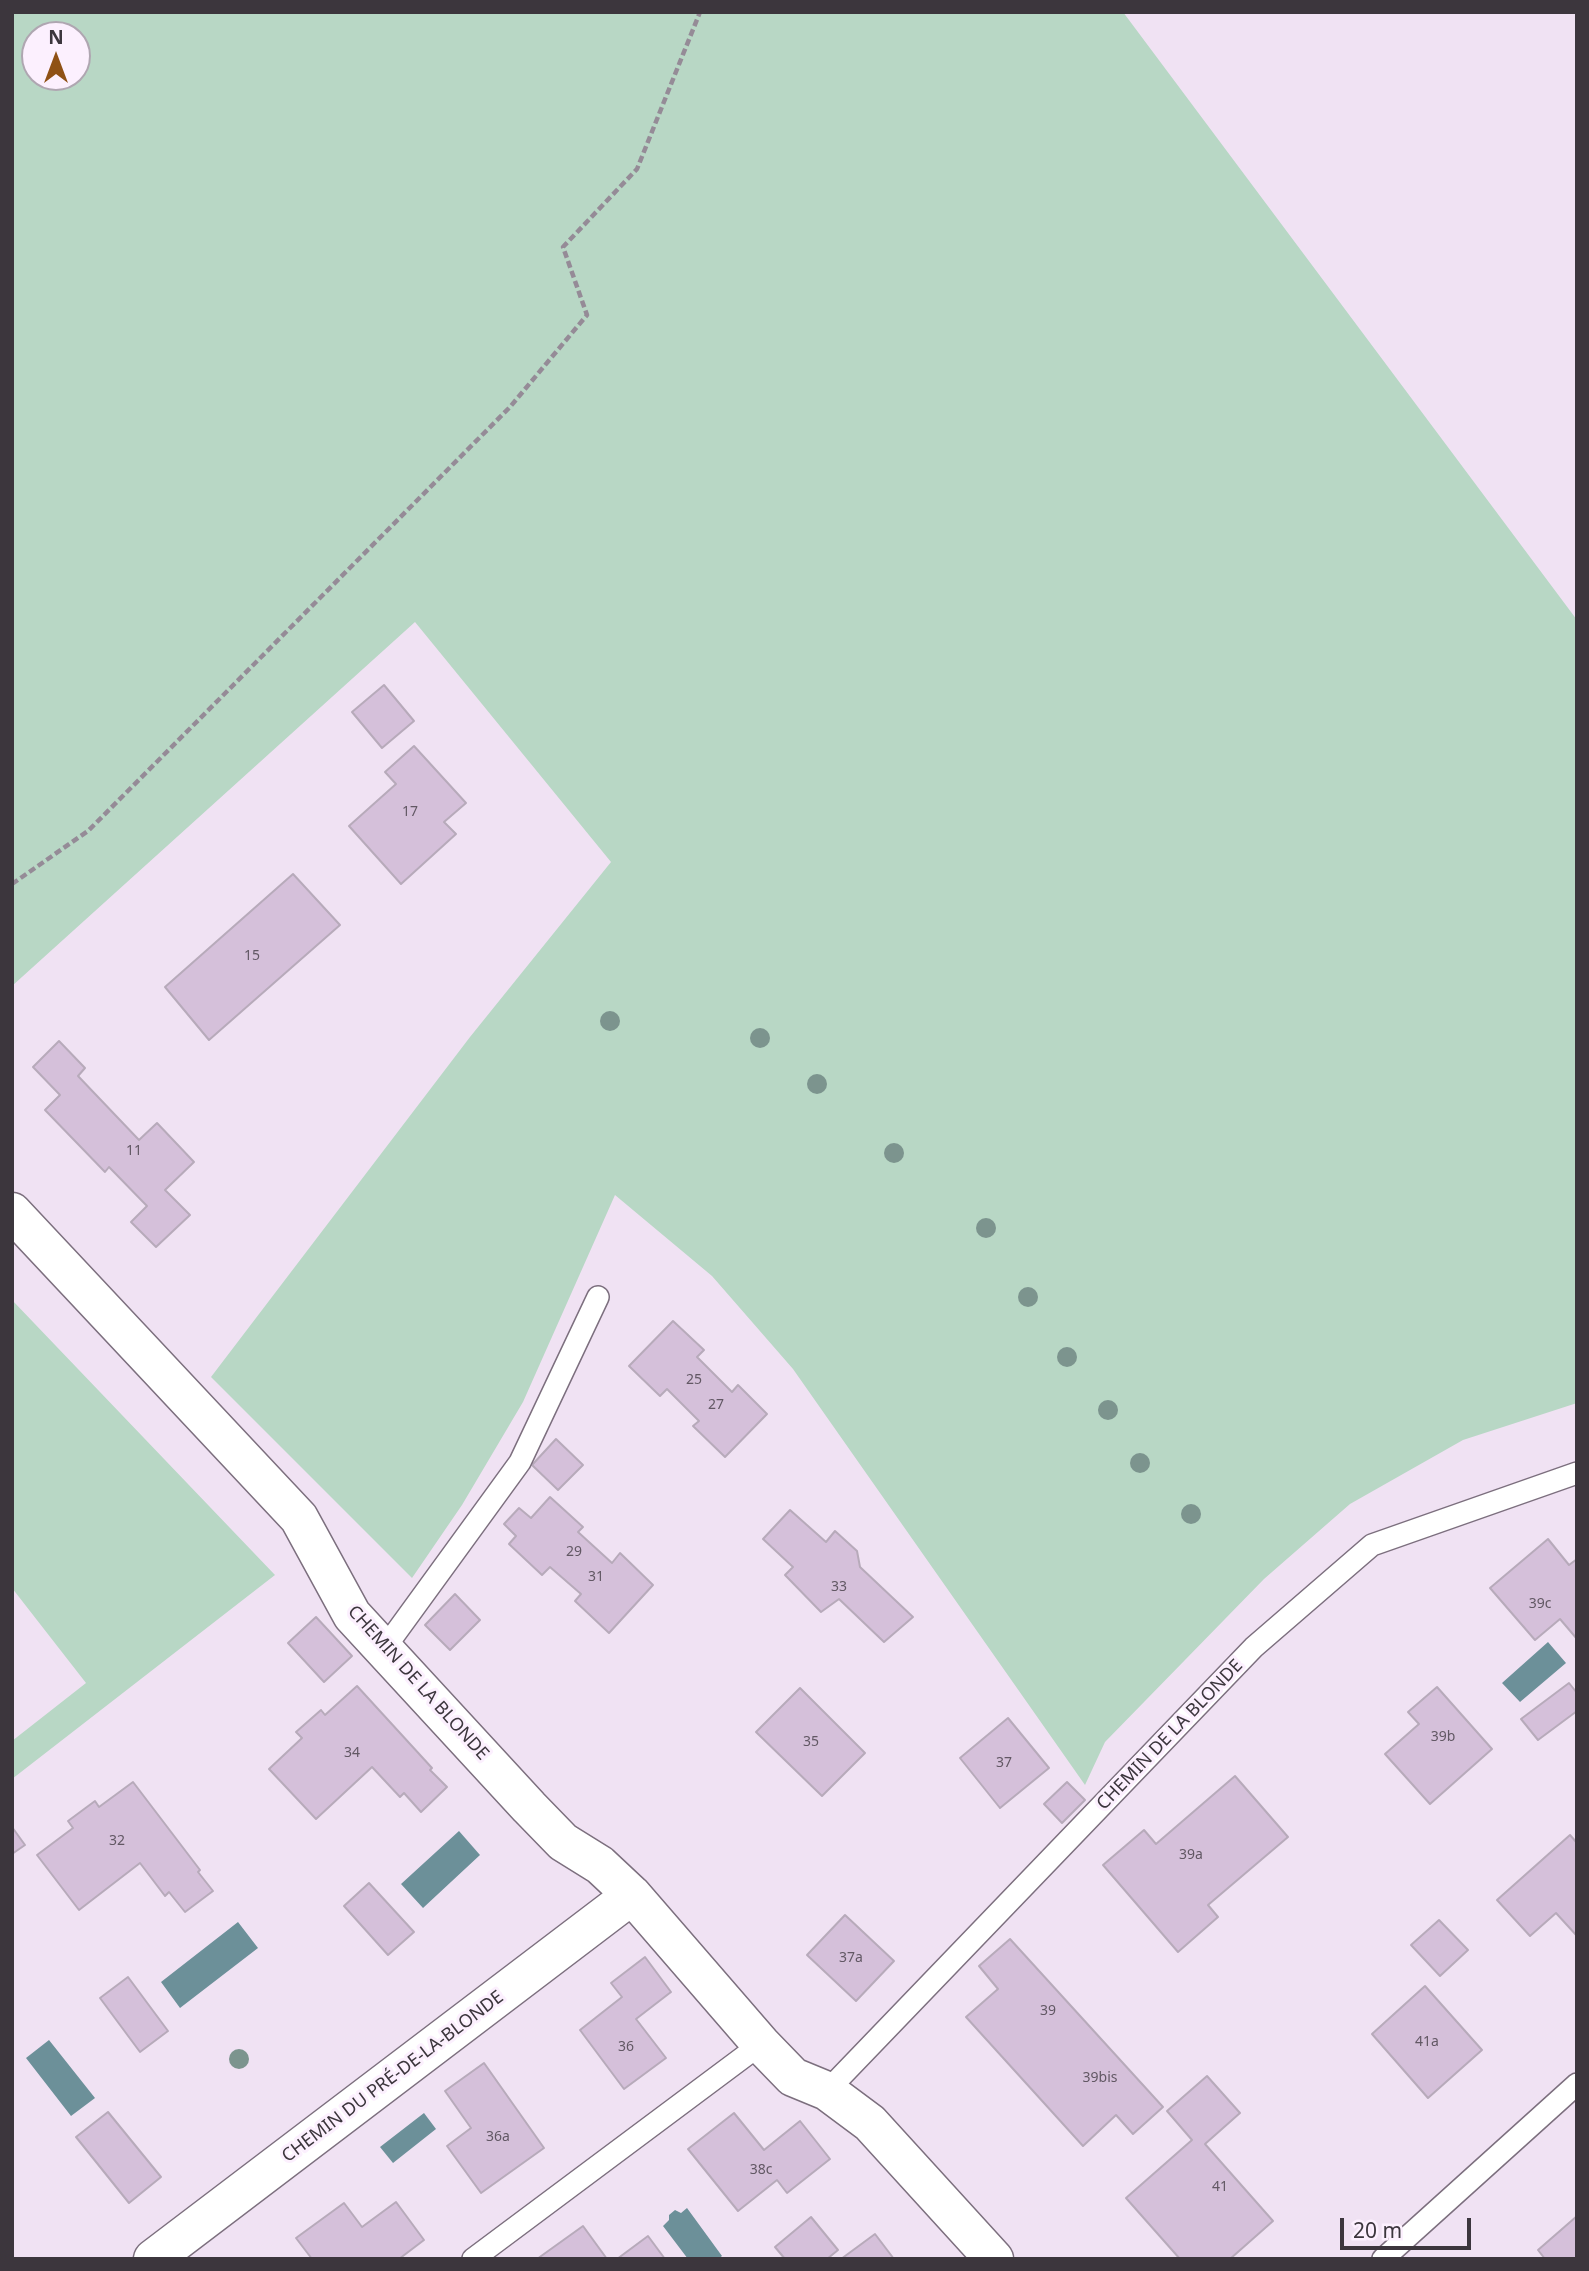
<!DOCTYPE html>
<meta charset="utf-8">
<style>
body{margin:0}
#map{position:relative;width:1589px;height:2271px;overflow:hidden;background:#f0e2f3;font-family:"Noto Sans",sans-serif}
canvas{display:block}
.frame{position:absolute;inset:0;border:14px solid #3c363d;pointer-events:none}
.north{position:absolute;left:21px;top:21px;width:70px;height:70px;box-sizing:border-box;background:#fcf0fe;border:2px solid #afa6b1;border-radius:50%;rotate:0deg;font-size:19px;font-weight:700;line-height:28px;text-align:center;color:#3c363d}
.north::after{content:'';display:block;margin:auto;width:24px;height:32px;background:#8f5115;clip-path:polygon(50% 0,100% 100%,50% 72%,0 100%)}
.scale{position:absolute;left:1340px;top:2218px;width:131px;height:32px;box-sizing:border-box;border:4px solid #3c363d;border-top:0;padding-left:9px;font-size:21px;line-height:24px;white-space:nowrap;color:#3c363d;-webkit-text-stroke:5px #fcf0fe;paint-order:stroke}
</style>
<div id="map">
<canvas width="1589" height="2271"></canvas>
<div class="frame"></div>
<div class="north">N</div>
<div class="scale">20 m</div>
</div>
<script>
const context = document.querySelector('canvas').getContext('2d');
context.lineJoin = 'round';
function paint(path, color) {
  context.fillStyle = color;
  context.fill(path, 'evenodd');
}
function trace(path, color, width, dash) {
  context.strokeStyle = color;
  context.lineWidth = width;
  context.lineCap = dash ? 'butt' : 'round';
  context.setLineDash(dash || []);
  context.stroke(path);
}
function drawText(font, color, halo, rows, align = 'center') {
  context.font = font + ' "Noto Sans",sans-serif';
  context.lineWidth = 6;
  context.setLineDash([]);
  context.textBaseline = 'middle';
  context.strokeStyle = halo;
  context.fillStyle = color;
  for (const [text, x, y, turn = 0] of rows) {
    context.save();
    context.translate(x, y);
    context.rotate((+turn || 0) * Math.PI / 180);
    context.textAlign = isNaN(turn) ? turn : align;
    if (halo) context.strokeText(text, 0, 0);
    context.fillText(text, 0, 0);
    context.restore();
  }
}
paint(new Path2D(`
 M12 12H1123L1577 620V1403L1463 1440 1350 1504 1264 1579 1105 1742 1085 1785 793 1369 712 1276 615 1195 523 1402 462 1505 412 1578 211 1377 470 1037 611 862 415 622 12 986ZM35 35H77V77H35Z
 M12 1300 275 1575 12 1779V1741L86 1683 12 1588Z`), '#b8d7c5');
paint(new Path2D(`
 M1548 1642 1566 1663 1520 1702 1502 1683Z
 M459 1831 480 1855 423 1908 401 1884Z
 M238 1922 258 1948 180 2008 161 1982Z
 M49 2040 95 2098 71 2116 26 2058Z
 M424 2113 436 2129 393 2163 380 2147Z
 M687 2208 722 2256 718 2259H688L663 2226 669 2220V2215L675 2210 681 2213Z`), '#6c9099');
const building = new Path2D(`
 M384 685 414 721 382 748 352 712Z
 M414 746 466 803 444 822 456 834 401 884 349 826 396 784 385 772Z
 M293 874 340 925 209 1040 165 987Z
 M59 1041 85 1068 78 1076 139 1140 157 1123 194 1162 165 1190 190 1215 156 1247 131 1222 147 1206 109 1167 105 1172 45 1110 60 1095 33 1067Z
 M673 1321 704 1350 697 1357 732 1392 738 1385 767 1414 725 1457 693 1426 699 1421 667 1389 660 1396 629 1366Z
 M556 1439 583 1465 558 1490 532 1465Z
 M550 1497 583 1527 578 1532 612 1563 620 1553 653 1585 609 1633 575 1601 581 1594 550 1567 542 1575 509 1544 516 1536 504 1524 519 1508 531 1518Z
 M790 1510 826 1542 835 1531 857 1551 860 1567 913 1617 884 1642 839 1599 821 1612 785 1575 793 1567 763 1539Z
 M1548 1539 1569 1565 1577 1559V1639L1560 1619 1535 1640 1490 1588Z
 M455 1594 480 1620 450 1650 425 1625Z
 M316 1617 352 1656 324 1682 288 1643Z
 M1569 1683 1577 1693V1711L1538 1740 1521 1719Z
 M357 1686 432 1768 430 1770 447 1787 421 1812 404 1793 400 1797 372 1767 316 1819 269 1769 302 1738 296 1732 321 1710 325 1715Z
 M1437 1687 1492 1749 1430 1804 1385 1754 1419 1724 1408 1712Z
 M800 1688 865 1753 822 1796 756 1732Z
 M1008 1718 1049 1768 1000 1808 960 1758Z
 M1235 1776 1288 1837 1208 1905 1218 1917 1178 1952 1103 1865 1144 1830 1156 1844Z
 M133 1782 200 1870 198 1872 213 1891 185 1912 169 1892 165 1896 140 1863 79 1910 37 1855 73 1828 68 1821 95 1801 99 1807Z
 M1067 1782 1085 1800 1062 1823 1044 1804Z
 M12 1827 25 1845 12 1854Z
 M1570 1835 1577 1843V1936L1556 1913 1530 1936 1497 1900Z
 M369 1883 414 1932 388 1955 344 1906Z
 M845 1915 894 1961 856 2001 807 1955Z
 M1439 1920 1468 1950 1440 1976 1411 1945Z
 M1010 1939 1163 2107 1133 2134 1116 2115 1083 2146 966 2017 998 1989 979 1966Z
 M645 1957 671 1992 636 2019 666 2058 624 2089 580 2030 622 1997 611 1983Z
 M128 1977 168 2031 140 2052 100 1998Z
 M1425 1986 1482 2050 1428 2098 1372 2034Z
 M484 2063 544 2148 481 2193 447 2146 471 2128 445 2091Z
 M1207 2076 1240 2113 1205 2144 1273 2221 1230 2259H1180L1126 2198 1192 2140 1167 2111Z
 M108 2112 161 2177 129 2203 76 2137Z
 M734 2113 764 2150 800 2121 830 2159 787 2193 777 2180 738 2211 688 2149Z
 M396 2202 424 2240 399 2259H312L296 2238 344 2203 362 2227Z
 M1577 2216V2259H1545L1538 2250Z
 M811 2217 838 2250 827 2259H785L775 2247Z
 M583 2226 607 2259H537Z
 M875 2234 894 2259H841Z
 M648 2236 665 2259H617Z`);
paint(building, '#d5c0da');
trace(building, '#b7aaba', 2);
const service = new Path2D(`
 M384 1649 520 1462 598 1297
 M827 2091 1254 1647 1372 1545 1577 1473
 M473 2259 761 2044
 M1383 2259 1577 2084`);
const minor = new Path2D(`
 M12 1212 299 1518 352 1615 529 1807 563 1842 600 1865 632 1895 761 2044 793 2077 827 2091 870 2123 994 2259
 M153 2259 632 1895`);
trace(service, '#7c6f7e', 24);
trace(minor, '#7c6f7e', 41);
trace(new Path2D(`
 M12 884 88 831 510 407 587 315 563 247 637 169 700 12`), '#958b97', 4.5, [7, 3.5]);
trace(service, '#fff', 21);
trace(minor, '#fff', 38);
context.fillStyle = '#7c948e';
for (const [x, y] of [
 [610,1021],
 [760,1038],
 [817,1084],
 [894,1153],
 [986,1228],
 [1028,1297],
 [1067,1357],
 [1108,1410],
 [1140,1463],
 [1191,1514],
 [239,2059]
]) {
  context.beginPath();
  context.arc(x, y, 10, 0, 2 * Math.PI);
  context.fill();
}
drawText('14px', '#625864', null, [
 ["17",410,812],
 ["15",252,956],
 ["11",134,1151],
 ["25",694,1380],
 ["27",716,1405],
 ["29",574,1552],
 ["31",596,1577],
 ["33",839,1587],
 ["39c",1540,1604],
 ["39b",1443,1737],
 ["35",811,1742],
 ["34",352,1753],
 ["37",1004,1763],
 ["32",117,1841],
 ["39a",1191,1855],
 ["37a",851,1958],
 ["39",1048,2011],
 ["41a",1427,2042],
 ["36",626,2047],
 ["39bis",1100,2078],
 ["36a",498,2137],
 ["38c",761,2170],
 ["41",1220,2187]
]);
drawText('18px', '#3c363d', '#fcf0fe', [
 ["CHEMIN DE LA BLONDE",418,1683,48],
 ["CHEMIN DE LA BLONDE",1170,1735,-46],
 ["CHEMIN DU PRÉ-DE-LA-BLONDE",393,2077,-37]
]);
</script>
